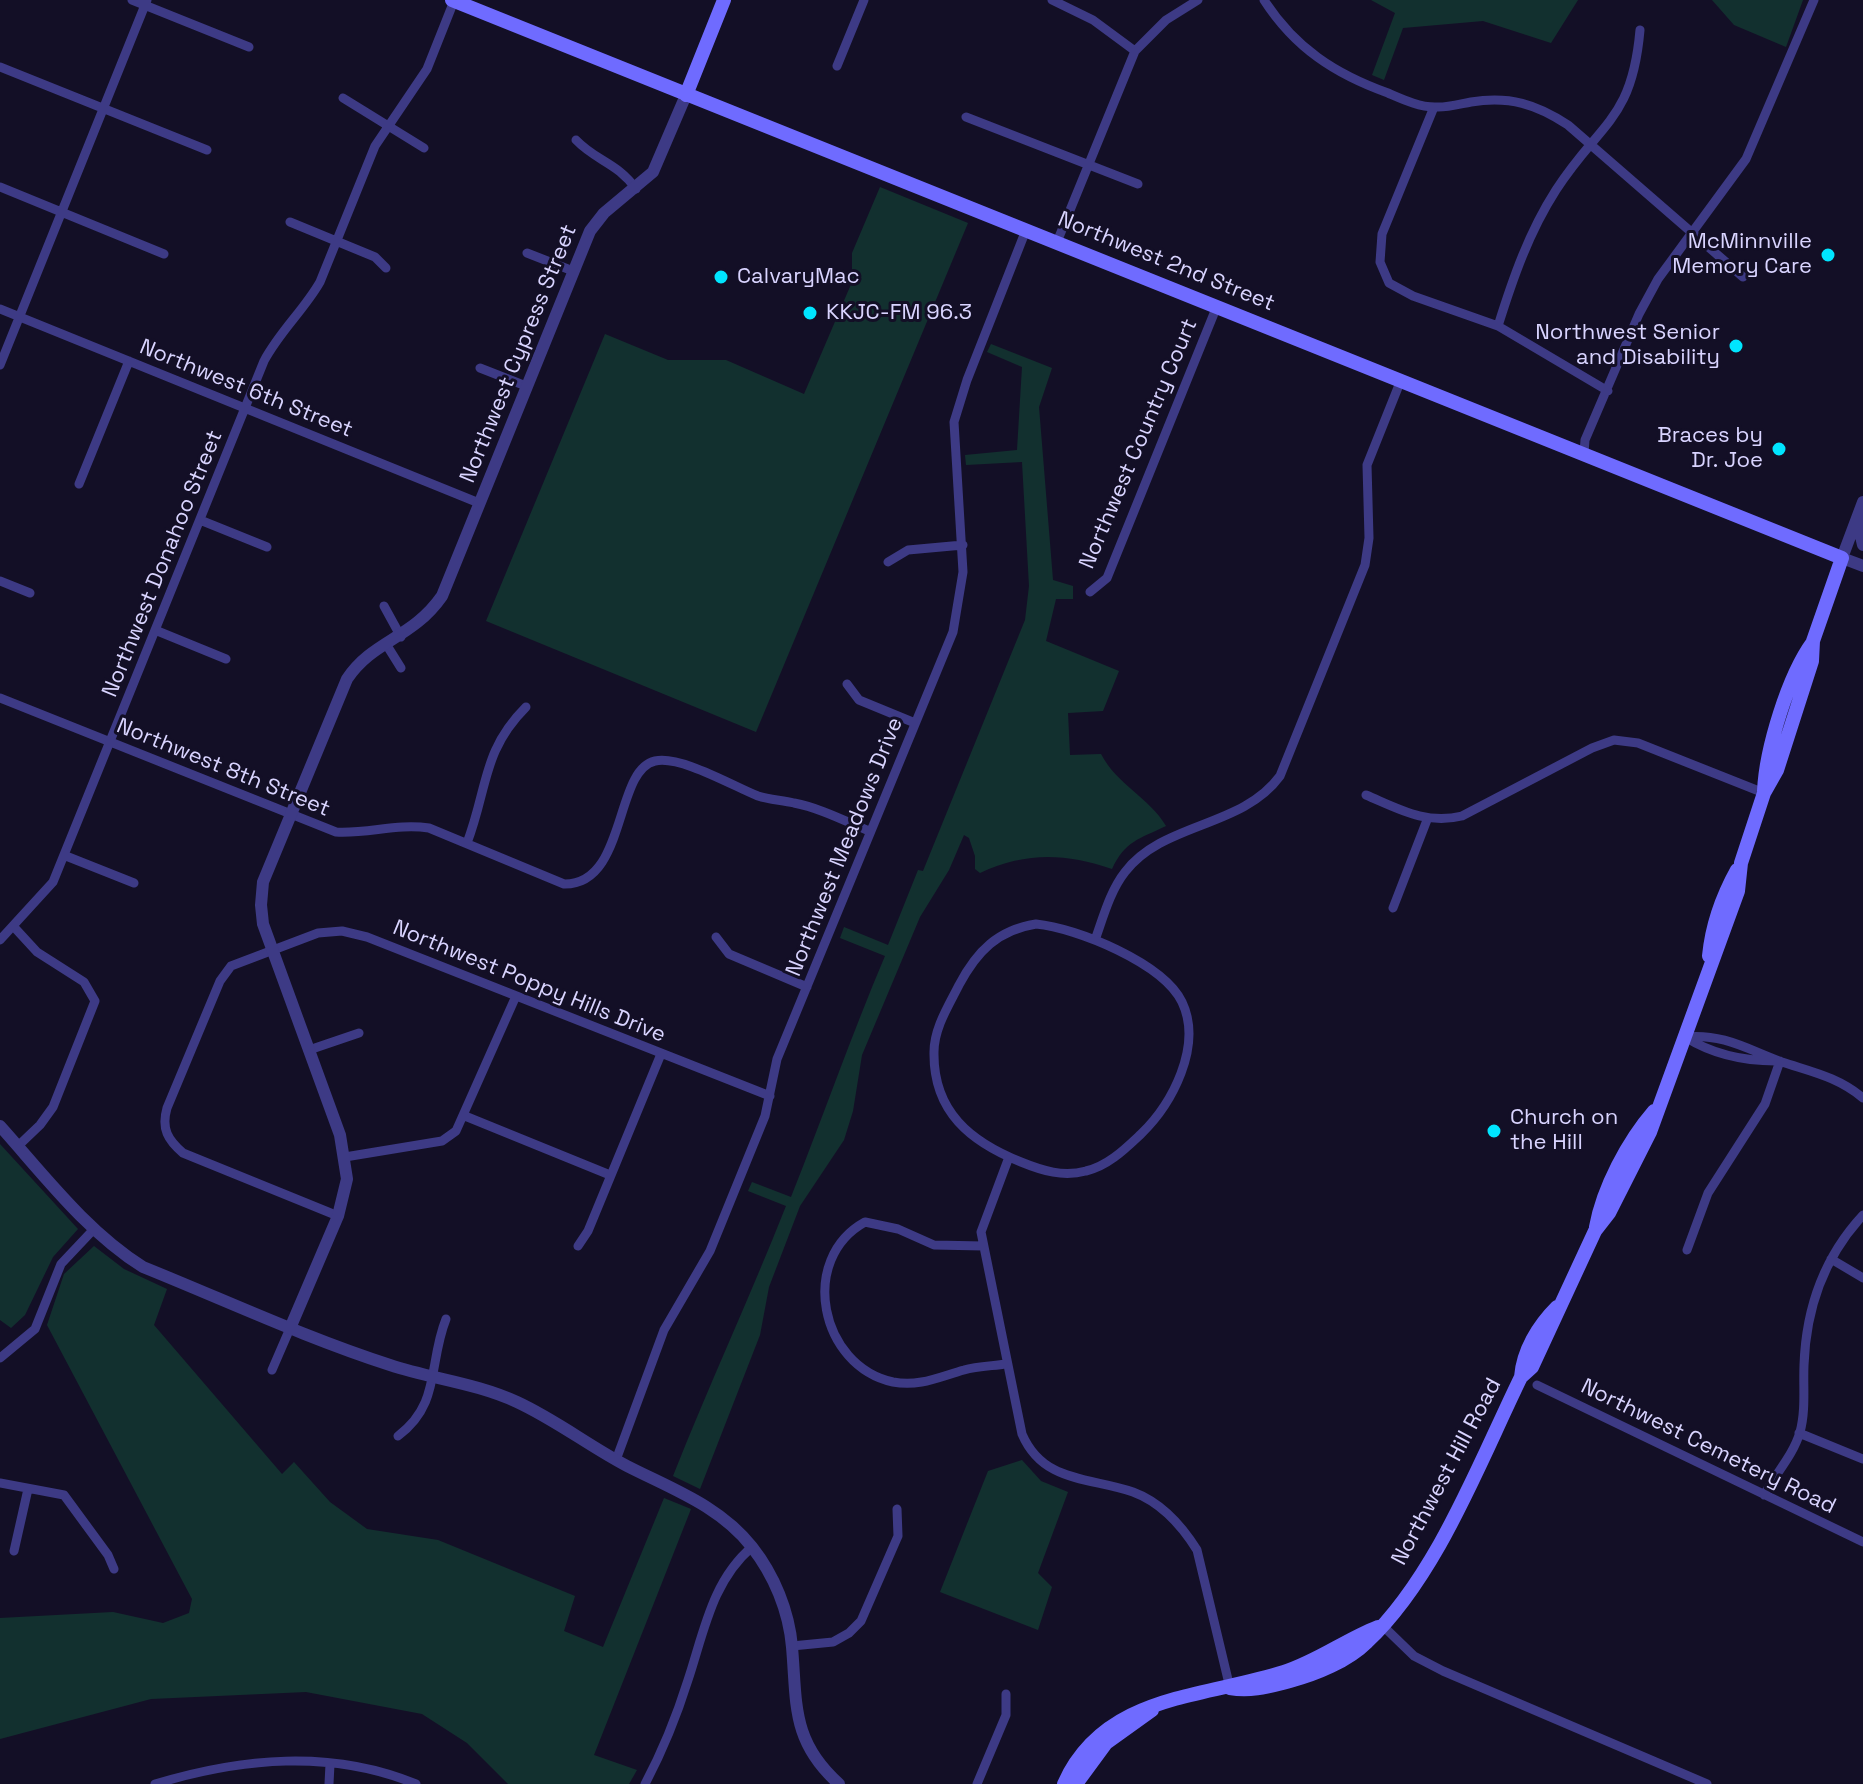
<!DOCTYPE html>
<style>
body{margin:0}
canvas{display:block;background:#130f26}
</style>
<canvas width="1863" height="1784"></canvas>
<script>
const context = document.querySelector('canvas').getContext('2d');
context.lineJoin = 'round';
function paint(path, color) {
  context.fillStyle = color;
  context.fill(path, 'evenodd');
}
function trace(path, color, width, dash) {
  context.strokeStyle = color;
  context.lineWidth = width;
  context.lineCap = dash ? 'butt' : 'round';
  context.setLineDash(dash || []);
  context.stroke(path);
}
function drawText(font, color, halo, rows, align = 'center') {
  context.font = font + ' "Space Grotesk",sans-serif';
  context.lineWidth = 6;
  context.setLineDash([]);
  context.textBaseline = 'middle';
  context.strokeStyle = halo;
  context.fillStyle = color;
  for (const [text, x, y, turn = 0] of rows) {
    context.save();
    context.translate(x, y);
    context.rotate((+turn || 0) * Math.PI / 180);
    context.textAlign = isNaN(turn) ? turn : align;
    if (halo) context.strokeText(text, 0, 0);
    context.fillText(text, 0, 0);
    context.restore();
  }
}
paint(new Path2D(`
 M1371 0H1578L1551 43 1483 21 1403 28 1384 80 1372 75 1395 13Z
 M1712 0H1803L1786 47 1734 25Z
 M880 187 968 223 756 732 486 621 605 334 668 360H726L804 394 852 282V253Z
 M991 344 1052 368 1039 407 1053 580 1073 586V599H1056L1046 641 1119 671 1103 711 1068 713 1070 755 1101 754C1117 785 1149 797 1166 826 1139 839 1125 841 1112 869 1064 853 1026 852 980 873L975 869V856L969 838 964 835 949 870 920 917 862 1055 853 1111 844 1140 800 1206 769 1287 760 1335 700 1489 673 1476C709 1385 750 1297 786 1206L748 1191 752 1182 791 1197C823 1117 851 1036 885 956L840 938 844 927 888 945 918 870 923 871 1025 620 1029 586 1022 462 966 465 965 455 1017 450 1022 367 987 352Z
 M0 1144 78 1229 53 1257 25 1315 11 1328 0 1320Z
 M94 1246 124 1269 167 1289 154 1325 282 1474 294 1462 330 1502 367 1529 438 1540 575 1596 564 1631 603 1647 664 1498 691 1509 594 1755 637 1770 629 1784H508L467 1743 422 1714 306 1692 151 1699 0 1739V1618L113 1612 163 1623 189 1613 192 1599 47 1325 64 1274Z
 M1022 1460 1041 1481 1068 1492 1038 1573 1052 1587 1038 1630 940 1592 988 1471Z`), '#12302f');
trace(new Path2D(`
 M132 0 249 47
 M1052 0 1093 20 1135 51
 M1264 0C1295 48 1335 74 1388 93 1402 99 1419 107 1435 107 1446 108 1460 104 1471 102 1510 96 1536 104 1568 125L1743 277
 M837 66 864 0
 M0 67 207 150
 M343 98 424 148
 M1434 107 1382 234 1380 262 1389 283 1413 296 1498 326 1608 391
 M966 117 1138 184
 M576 140C596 161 618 163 636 189
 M0 187 164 254
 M290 222 375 257 386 268
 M1057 242 1135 51 1166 20 1198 0
 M527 253 573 271
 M0 309 479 503
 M1498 326C1513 278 1529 232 1556 190 1600 122 1632 121 1640 30
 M0 365 147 0
 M480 368 526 386
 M1584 453 1585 440 1639 314 1658 279 1746 159 1814 0
 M79 484 129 361
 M200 520 267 547
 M888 562 908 550 963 545
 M0 581 30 593
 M1090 592 1107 578 1217 306
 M384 606 401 637
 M155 630 226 659
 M386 644 401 668
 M847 684 859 700 915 723
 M0 698 336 832C368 834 397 823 429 828L564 884C627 885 614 770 655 761 680 755 733 786 758 796 770 800 782 800 794 803 820 808 845 821 869 831
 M1366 795C1399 809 1426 825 1462 816L1592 748 1614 740 1638 743 1764 793
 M467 843C488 788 482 751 526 707
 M66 856 134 883
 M1393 908 1427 820
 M1036 924C1077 928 1163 963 1182 1002 1203 1046 1172 1104 1141 1134 1125 1149 1108 1166 1086 1171 1063 1177 1043 1171 1021 1162 971 1142 933 1112 934 1052 934 1028 949 1005 959 985 977 951 998 930 1036 924Z
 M14 927 37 952 84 982 95 1001 53 1107 40 1125 18 1146
 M716 937 729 954 807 987
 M0 940 53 882 264 361C280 331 304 310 320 282L375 146 427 69 454 1
 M1095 940C1103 918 1110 891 1125 872 1163 822 1242 828 1280 776L1365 565 1369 538 1367 465 1401 380
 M1685 1037C1723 1033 1749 1050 1782 1062 1812 1072 1838 1077 1863 1098
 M1685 1037C1712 1054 1744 1061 1776 1061
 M309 1050 359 1033
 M465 1116 610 1175
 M345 1157 442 1141 456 1131 516 996
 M1009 1157 981 1232 1022 1434C1043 1483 1089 1477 1133 1492 1160 1502 1182 1526 1197 1550L1230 1688
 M338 1216 183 1153C168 1140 161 1129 167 1108L220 981 231 966 318 933 342 931 367 937 770 1096
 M578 1246 588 1231 661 1054
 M983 1246 934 1245 898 1229 865 1222C798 1259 820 1366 893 1382 919 1387 939 1377 964 1370 977 1366 993 1366 1006 1364
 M1687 1250 1708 1193 1765 1104 1780 1061
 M1831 1259 1863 1278
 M0 1358 35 1329 61 1264 94 1229
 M272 1370 291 1326
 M1537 1385 1863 1542
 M1799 1433 1863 1459
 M398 1436C441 1404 428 1364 446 1319
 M616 1460 664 1330 710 1251 765 1116 777 1059 953 632 963 572 954 422 967 380 1026 230
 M0 1483 64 1495 108 1555 114 1569
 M1764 1495C1775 1474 1793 1456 1800 1432 1806 1410 1803 1387 1804 1365 1806 1308 1824 1257 1863 1215
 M14 1551 28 1489
 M1382 1625 1414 1656 1443 1671 1707 1784
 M792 1646 833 1642 849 1633 861 1621 898 1536 897 1509
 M155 1784C241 1758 331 1749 416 1784
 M329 1784 330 1764
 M645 1784C662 1752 677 1715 688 1680 704 1632 712 1581 752 1547
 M977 1784 1006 1715V1694`), '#3d3a85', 9);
trace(new Path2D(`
 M1863 502 1842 558 1863 566
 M1857 519 1863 545
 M0 1126C44 1175 86 1231 143 1267 225 1300 306 1338 390 1365 432 1379 476 1383 517 1402 556 1420 589 1446 627 1466 672 1489 720 1506 752 1547 774 1575 789 1611 792 1647 797 1704 791 1741 839 1784
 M291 1326 338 1216 347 1179 340 1135 263 924 261 905 263 882 347 679C373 640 412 639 442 596L590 231 604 213 653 172 686 95`), '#3d3a85', 12);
trace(new Path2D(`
 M452 0 1842 558 1813 641 1812 661 1777 770 1764 793 1741 863 1738 891 1650 1132 1609 1213 1595 1231 1532 1367 1521 1377C1479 1463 1437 1576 1367 1642 1348 1661 1316 1674 1290 1681 1270 1686 1251 1692 1230 1688
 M686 95 724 0
 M1764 791C1766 749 1788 676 1813 642
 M1709 956C1712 926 1722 897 1737 870
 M1596 1227C1603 1188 1628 1141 1654 1111
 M1521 1377C1523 1351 1538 1326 1557 1307
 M1064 1784C1104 1694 1203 1698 1284 1672 1318 1661 1345 1640 1378 1627
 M1076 1784 1106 1743 1152 1710`), '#6f6bff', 14);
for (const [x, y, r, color] of [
 [1828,255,8,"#00e5ff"],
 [721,277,8,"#00e5ff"],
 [810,313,8,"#00e5ff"],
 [1736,346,8,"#00e5ff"],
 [1779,449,8,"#00e5ff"],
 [1494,1131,8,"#00e5ff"]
]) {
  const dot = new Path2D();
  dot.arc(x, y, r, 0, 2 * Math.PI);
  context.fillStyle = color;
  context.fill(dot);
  trace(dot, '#130f26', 3);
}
drawText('22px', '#d9d4ff', '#130f26', [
 ["McMinnville",1812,242],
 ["Memory Care",1812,267],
 ["CalvaryMac",737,277,"left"],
 ["KKJC-FM 96.3",826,313,"left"],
 ["Northwest Senior",1720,333],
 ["and Disability",1720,358],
 ["Braces by",1763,436],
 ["Dr. Joe",1763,461],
 ["Church on",1510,1118,"left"],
 ["the Hill",1510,1143,"left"]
], 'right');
drawText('22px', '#d9d4ff', '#130f26', [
 ["Northwest 2nd Street",1166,262,22],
 ["Northwest Cypress Street",519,354,-68],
 ["Northwest 6th Street",246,389,22],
 ["Northwest Country Court",1139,444,-67],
 ["Northwest Donahoo Street",163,564,-68],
 ["Northwest 8th Street",223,768,22],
 ["Northwest Meadows Drive",845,847,-68],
 ["Northwest Poppy Hills Drive",529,982,22],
 ["Northwest Cemetery Road",1708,1447,26],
 ["Northwest Hill Road",1447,1472,-62]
]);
</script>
